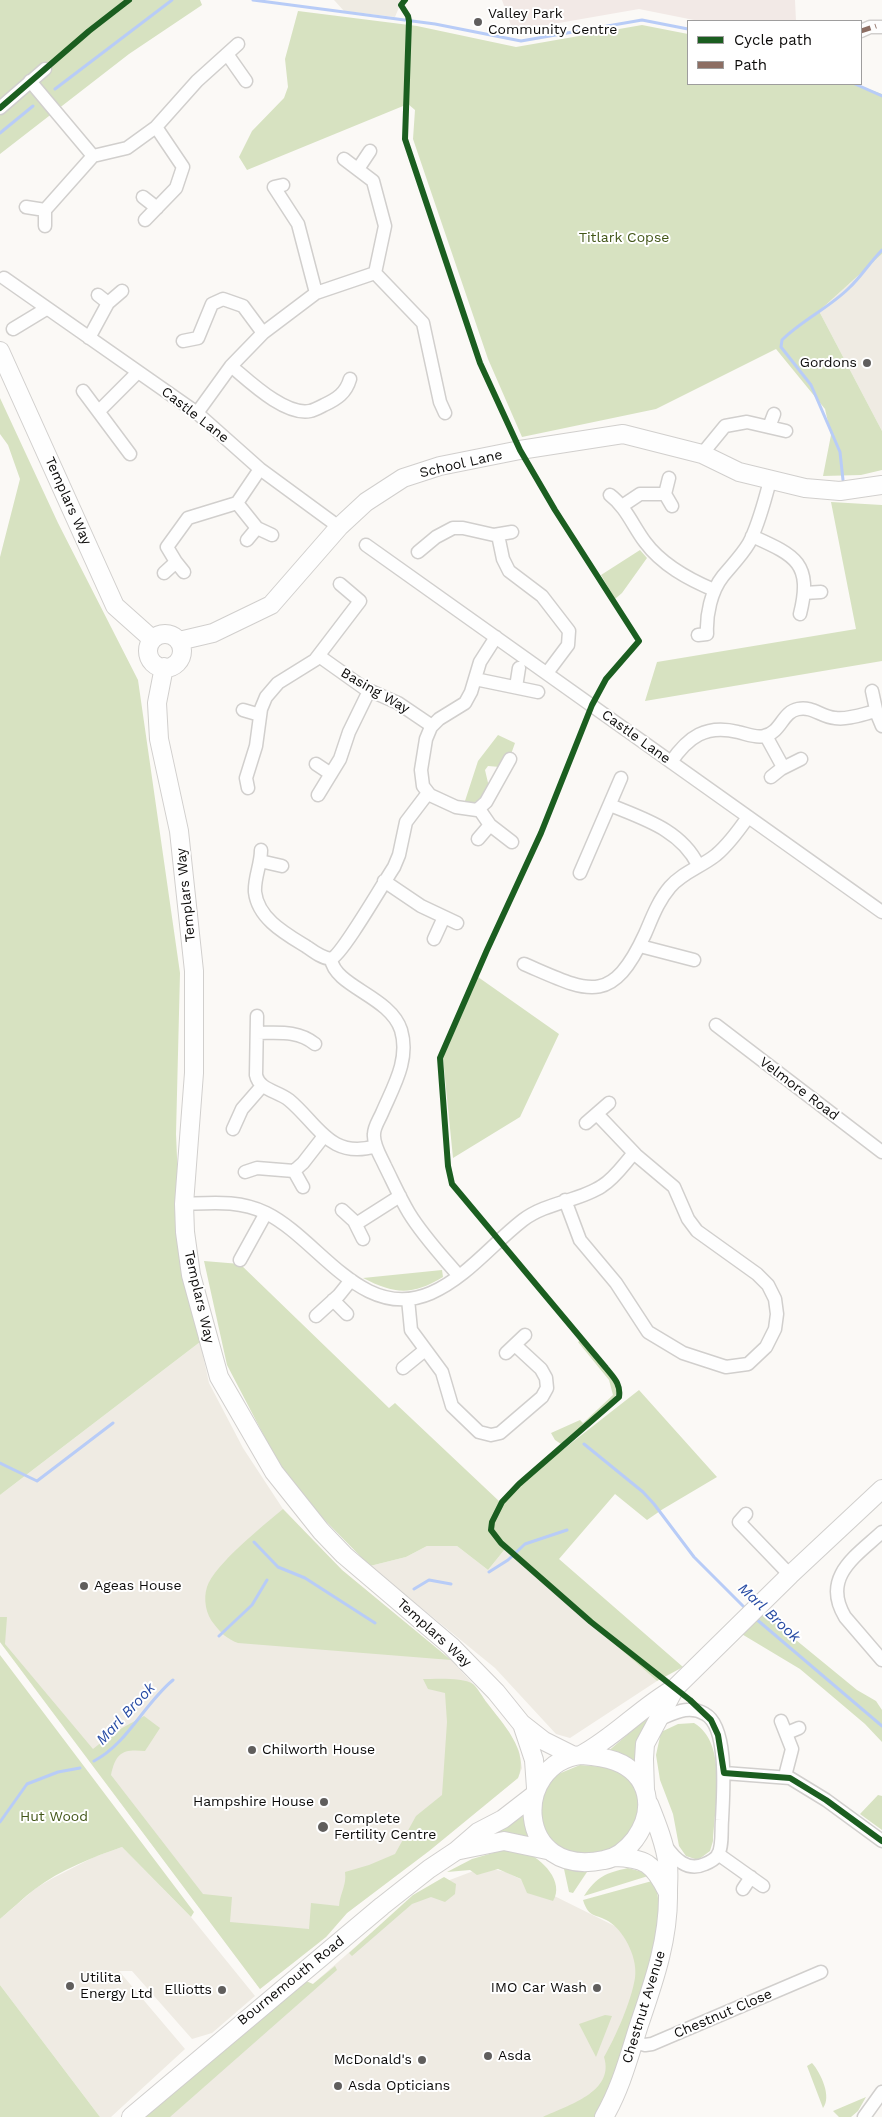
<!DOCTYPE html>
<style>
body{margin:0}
#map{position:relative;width:882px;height:2117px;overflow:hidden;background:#fbf9f6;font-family:"Work Sans",sans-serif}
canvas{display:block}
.legend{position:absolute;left:687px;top:20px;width:175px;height:65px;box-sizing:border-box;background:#fff;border:1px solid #9e9d9d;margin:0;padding:6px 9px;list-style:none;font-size:15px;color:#0c0b0a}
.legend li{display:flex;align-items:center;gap:10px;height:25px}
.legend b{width:25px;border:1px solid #9e9d9d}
</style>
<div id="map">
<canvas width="882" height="2117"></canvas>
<ul class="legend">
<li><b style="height:6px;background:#1b5e20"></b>Cycle path</li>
<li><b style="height:6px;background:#8d6e63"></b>Path</li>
</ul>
</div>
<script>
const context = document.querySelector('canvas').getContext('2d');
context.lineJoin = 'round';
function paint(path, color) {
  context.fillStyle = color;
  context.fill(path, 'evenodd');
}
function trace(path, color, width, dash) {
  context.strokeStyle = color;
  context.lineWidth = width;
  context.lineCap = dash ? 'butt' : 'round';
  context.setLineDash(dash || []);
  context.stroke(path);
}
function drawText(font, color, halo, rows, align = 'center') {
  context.font = font + ' "Work Sans",sans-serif';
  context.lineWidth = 4;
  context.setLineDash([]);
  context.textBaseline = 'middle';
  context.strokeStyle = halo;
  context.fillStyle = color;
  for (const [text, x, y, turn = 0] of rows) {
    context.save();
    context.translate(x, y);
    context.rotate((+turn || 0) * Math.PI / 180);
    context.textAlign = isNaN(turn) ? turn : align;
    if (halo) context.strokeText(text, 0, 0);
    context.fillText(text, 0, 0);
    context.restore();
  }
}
paint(new Path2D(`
 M334 0H402L395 17 344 11Z
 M882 254V431L819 311Z
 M200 1342 209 1383 243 1448 283 1509 342 1570 451 1660 473 1684 509 1732 519 1751 522 1768 518 1778 429 1851 347 1913 326 1937 260 1989 0 1642V1495Z
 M427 1546H457L488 1570 505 1549 657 1681 570 1738 556 1734 495 1668 370 1566 406 1557Z
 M122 1847 191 1917 255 1996 212 2033 192 2039 132 1971H119L185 2049 111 2117H100L0 1985V1919L36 1888 53 1878 94 1857Z
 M484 1867 506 1872 643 1940 642 1965 605 2081 585 2101 555 2117H161L418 1892Z`), '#efebe3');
paint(new Path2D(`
 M502 0H795L796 21H699L639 9 513 31Z`), '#f2e9e6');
paint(new Path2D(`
 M0 0H200L202 5 129 54 0 154Z
 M298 11 417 26 516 47 642 25 688 34V84H855L882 94V254L819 311 882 431V470L861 475 823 476 831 435 825 409 776 349 656 409 522 437 488 359 413 139 415 110 408 104 247 170 239 157 252 131 284 98 288 87 285 59Z
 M0 398 58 523 138 680 180 973 176 1134 182 1274 200 1342 0 1495V557L20 479 8 445 0 434Z
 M831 502 882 505V661L645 701 657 662 856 629Z
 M640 550 647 558 622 593 615 599 601 575Z
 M498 735 515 743 510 757 500 767 488 766 485 770 489 787C482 798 478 804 464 804L478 761Z
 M478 977 559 1034 520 1117 453 1158 443 1058Z
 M204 1261 240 1264 389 1408 395 1403 500 1502 519 1484 639 1390 717 1477 663 1509 647 1520 615 1494 559 1559 683 1667 657 1681 505 1549 488 1570 457 1546H427L406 1557 370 1566 295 1490 274 1455 227 1365Z
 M442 1270 443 1277C412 1296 394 1294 363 1278Z
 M581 1340 617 1384V1392L614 1399 561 1444 555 1440 551 1433 580 1420 583 1423 613 1395 609 1380 578 1342Z
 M283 1509 342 1570 451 1660 238 1643C227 1639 221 1633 214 1624 206 1615 203 1599 207 1587 214 1565 264 1525 283 1509Z
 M763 1613 857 1690 876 1701 882 1710V1742L865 1724 800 1669 740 1633Z
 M0 1617H7L5 1644 93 1749 113 1733 144 1716 160 1728 145 1751C123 1749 116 1752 111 1775L203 1894 232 1897 230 1922 309 1929 311 1903 339 1906C340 1893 347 1885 345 1872L369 1865 395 1854 416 1816 442 1795 447 1722 445 1693 428 1689 423 1679C435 1679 463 1677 473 1684 478 1688 483 1698 487 1703 502 1723 530 1751 518 1778L429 1851 347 1913 326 1937 260 1989 0 1642Z
 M0 1655 194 1912 191 1917 122 1847C93 1857 60 1870 35 1889 23 1898 12 1909 0 1919Z
 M661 1706 640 1766 606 1753Z
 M694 1723C728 1743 715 1806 713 1841L710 1851 698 1860 686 1856 679 1846 673 1814 660 1780 656 1755 661 1732 678 1724Z
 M580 1765 605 1767 631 1778 645 1809 636 1834 600 1858 554 1850 541 1826V1797L556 1775Z
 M878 1795 882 1796V1830L860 1814Z
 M527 1812 534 1842 485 1840 523 1816Z
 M503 1850C510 1850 518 1850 524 1852 542 1858 565 1882 553 1901L527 1893 521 1879 498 1869 477 1875 470 1870 447 1872 472 1859Z
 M628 1868 643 1872 648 1876 584 1896C597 1876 606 1873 628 1868Z
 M564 1869 585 1870 587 1872 573 1893 569 1892Z
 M444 1877 456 1884 455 1894 445 1902 431 1897 412 1904 352 1956 349 1953 413 1895Z
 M652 1881 657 1891 660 1912 659 1943 628 2049 595 2117H543C568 2105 615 2092 604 2057 616 2036 631 2002 635 1978 638 1960 626 1934 611 1923 598 1913 589 1920 583 1900Z
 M335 1966 337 1970 170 2117H144L306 1981 313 1984Z
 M0 1985 100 2117H0Z
 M605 2015 612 2016 596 2057 579 2024Z
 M812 2063C821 2073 832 2097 823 2108L807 2066Z
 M866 2097 858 2111 851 2117H839L833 2111Z`), '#d7e2c1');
trace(new Path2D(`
 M253 0 435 24 521 41 642 20 688 29
 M855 84 882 96
 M55 89 172 0
 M0 133 33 106
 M843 480 840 452 811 385 781 347 782 340C802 320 829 308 849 288 861 277 870 262 882 250
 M584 1444 643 1492 654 1504 694 1557 747 1610
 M0 1463 37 1481 113 1423
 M254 1542 278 1567 305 1578 375 1623
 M489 1572 508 1560 525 1544 567 1530
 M414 1589 429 1580 451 1584
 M755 1618 882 1726
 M219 1636 252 1605 267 1580
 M94 1761C127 1744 144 1704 173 1680
 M0 1822 27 1784 58 1772 80 1768`), '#b8ccf7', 3);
const street = new Path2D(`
 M861 31 870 27H882
 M227 54 246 81
 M30 81 93 156
 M0 108 45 69
 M344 159 373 181 385 226 375 273
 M358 169 370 151
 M283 185 274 187 298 224 316 293
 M143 197 157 208
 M26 207 45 210 93 156 127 148 156 127 197 81 238 44
 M145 220 176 188 183 167 156 127
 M45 226V210
 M375 273 423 323 440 402 445 413
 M4 278 197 413 260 469 339 527
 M108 303 122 291
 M13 329 46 309
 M89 338 108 303 98 295
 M183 341 198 338 212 304 223 299 243 306 263 333
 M231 366C249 381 285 416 310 411 315 410 320 407 324 405 337 399 346 393 350 379
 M83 391 130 454
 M99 411 138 372
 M197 413 231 366 263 333 316 293 375 273
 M769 427 774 414
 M702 454 725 426 747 422 786 431
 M669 478 665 494 672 506
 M610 495C626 507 633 526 645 542 662 565 688 579 714 590
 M237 503 257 528 272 535
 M622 506 640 494H665
 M498 535 503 559 509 571 542 596 569 631 568 645 547 673
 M752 536C794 555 813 562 800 614
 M247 540 257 528
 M366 545 882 912
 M418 552 436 537 453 528H463L494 535 512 532
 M176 562 184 572
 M164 573 176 562 167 547 188 518 237 503 260 469
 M804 593 821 592
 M698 635 707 634C706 615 711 591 723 576 732 565 742 555 749 543 759 524 764 502 770 481
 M496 637 480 662 471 692 465 703 439 719 431 727 426 739 421 770 423 786 430 795 456 807 477 810 486 802 510 759
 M319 656 364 688 398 703 432 726
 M475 679 538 692
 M516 687 519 668
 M872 691 877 714 882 726
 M243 710 260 715
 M766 736 783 767
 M671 762C688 737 706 724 738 732 747 734 755 738 764 736 781 733 782 712 798 709 813 706 821 717 835 718 848 720 863 714 876 711
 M316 764 331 774
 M771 777 781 769 801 759
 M248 788 246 778 256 746 261 709 266 697 278 683 315 660 360 601 340 584
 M318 795 340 759 349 732 369 691
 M610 805C644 819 681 830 698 865
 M479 809 490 825 512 842
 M478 839 490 825
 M261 850C261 865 254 878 255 892 258 919 286 934 307 947 314 952 322 958 331 959
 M260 861 282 866
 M580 873 621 778
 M384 881 421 906 457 923
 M434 939 444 917
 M640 946 694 960
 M331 959C335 987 390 996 401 1030 410 1060 393 1087 382 1113 379 1120 374 1127 374 1134 373 1145 381 1157 385 1166 393 1182 400 1198 409 1213 423 1236 442 1256 459 1276
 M331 959C342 955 384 882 394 867L399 855 406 822 428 793
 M524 964C587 991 611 1008 645 934 652 918 658 901 670 887 683 872 701 867 716 855 729 844 739 830 748 817
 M257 1016 256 1075C259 1090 278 1091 289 1100 318 1124 330 1160 376 1146
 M716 1025 882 1152
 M257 1033C278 1033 298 1030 315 1044
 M586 1123 609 1103
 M233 1129 242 1109 262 1086
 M294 1171 303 1187
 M245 1172 257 1168 294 1171 303 1163 324 1136
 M565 1200 580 1240 616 1283 648 1332 683 1353 726 1367 748 1364 766 1347 775 1329 777 1314 775 1299 768 1285 757 1274 697 1231 688 1219 674 1187 636 1155 597 1114
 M184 1204C213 1203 239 1200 266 1213 319 1239 362 1323 431 1293 467 1277 492 1244 523 1220 547 1202 580 1201 602 1186 615 1178 624 1164 634 1153
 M342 1210 354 1221 363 1239
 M356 1224 400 1196
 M240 1260 266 1213
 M408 1299 411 1330 442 1372 452 1406 479 1432 491 1435 500 1433 542 1397 547 1388 546 1378 541 1369 515 1345
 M333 1300 347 1314
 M316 1316 339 1295 351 1280
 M506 1353 525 1335
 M403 1368 425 1350
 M746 1514 739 1522 790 1575
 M882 1532C856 1556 821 1577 845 1617L882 1660
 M657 1720C673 1714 688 1704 705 1714 729 1727 723 1796 722 1820 721 1830 723 1846 718 1855 715 1859 710 1862 705 1864 687 1872 675 1859 665 1845
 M781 1721 792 1749 785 1776
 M787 1733 799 1728
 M724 1773 790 1778 826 1800 882 1841
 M718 1854 763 1886
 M743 1889 751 1877
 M634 2042 645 2045 652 2044 821 1972
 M864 2117 882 2092`);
const secondary = new Path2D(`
 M0 351 115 606 152 639
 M148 651a17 17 0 1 1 34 0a17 17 0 1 1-34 0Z
 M179 641 213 633 271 605 339 527 366 502 403 478 440 466 520 450 623 434 702 454 739 472 805 488 840 491 882 485
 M164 667 157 703 159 739 179 831 194 971V1073L184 1204 185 1232 191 1275 219 1377 274 1472 321 1531 344 1555 451 1646 496 1692 521 1723 544 1741 574 1756
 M522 1724 534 1760 536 1788
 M581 1755C615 1737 641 1707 675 1688L790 1575 882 1489
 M581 1755C592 1756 604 1757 615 1761 650 1774 656 1810 635 1839 628 1848 617 1858 604 1860 514 1879 512 1763 581 1755Z
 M645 1790 644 1759 645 1744 675 1688
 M460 1850 504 1841 547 1850
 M614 1857C645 1858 653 1863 667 1891
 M131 2117 382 1906 429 1869 456 1851 478 1832 503 1819 534 1795
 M604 2117C621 2088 629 2056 639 2025 654 1981 669 1939 668 1892 668 1883 669 1874 668 1866 665 1844 657 1824 649 1804`);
trace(street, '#d1cfcd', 15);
trace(secondary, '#d1cfcd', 20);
trace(street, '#fefefe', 12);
trace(secondary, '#fefefe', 18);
trace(new Path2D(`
 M861 31 876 26`), '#8d6e63', 5, [10, 5]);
trace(new Path2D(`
 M405 0 401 5 408 16 409 21 405 139 480 363 520 450 555 510 639 641 606 679 592 705 541 833 487 950 440 1058 448 1166 452 1184 606 1368C614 1378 621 1384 619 1397L519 1484 502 1502 492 1522 491 1530 501 1543 591 1622 690 1700 711 1720 718 1735 724 1773 790 1778 826 1800 882 1841
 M0 108 89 31 129 0`), '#1b5e20', 6);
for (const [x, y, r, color] of [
 [478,22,5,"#605e5d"],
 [867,363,5,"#605e5d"],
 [84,1586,5,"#605e5d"],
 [252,1750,5,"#605e5d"],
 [324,1802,5,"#605e5d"],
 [323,1827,6,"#605e5d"],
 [70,1986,5,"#605e5d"],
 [597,1988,5,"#605e5d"],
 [222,1990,5,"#605e5d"],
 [488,2056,5,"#605e5d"],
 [422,2060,5,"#605e5d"],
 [338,2086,5,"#605e5d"]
]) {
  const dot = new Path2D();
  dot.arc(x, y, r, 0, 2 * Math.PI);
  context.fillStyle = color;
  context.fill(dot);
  trace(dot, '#fff', 2);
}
drawText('14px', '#0c0b0a', '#fff', [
 ["Valley Park",488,14],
 ["Community Centre",488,30],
 ["Gordons",857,363,"right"],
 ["Ageas House",94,1586],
 ["Chilworth House",262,1750],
 ["Hampshire House",314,1802,"right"],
 ["Complete",334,1819],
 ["Fertility Centre",334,1835],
 ["Utilita",80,1978],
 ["Energy Ltd",80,1994],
 ["IMO Car Wash",587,1988,"right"],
 ["Elliotts",212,1990,"right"],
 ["Asda",498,2056],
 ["McDonald's",412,2060,"right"],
 ["Asda Opticians",348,2086]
], 'left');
drawText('14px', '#425618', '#fff', [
 ["Titlark Copse",624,238],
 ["Hut Wood",54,1817]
]);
drawText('14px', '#0c0b0a', '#fff', [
 ["Castle Lane",195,415,38],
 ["School Lane",461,464,-13],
 ["Templars Way",68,501,66],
 ["Basing Way",375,691,30],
 ["Castle Lane",636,737,36],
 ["Templars Way",186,895,-96],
 ["Velmore Road",799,1089,37],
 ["Templars Way",199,1297,77],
 ["Templars Way",434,1633,42],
 ["Bournemouth Road",291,1981,-39],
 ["Chestnut Avenue",644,2007,-73],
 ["Chestnut Close",723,2014,-23]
]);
drawText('italic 15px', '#274ba4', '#fff', [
 ["Marl Brook",769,1613,43],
 ["Marl Brook",126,1714,-47]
]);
</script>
